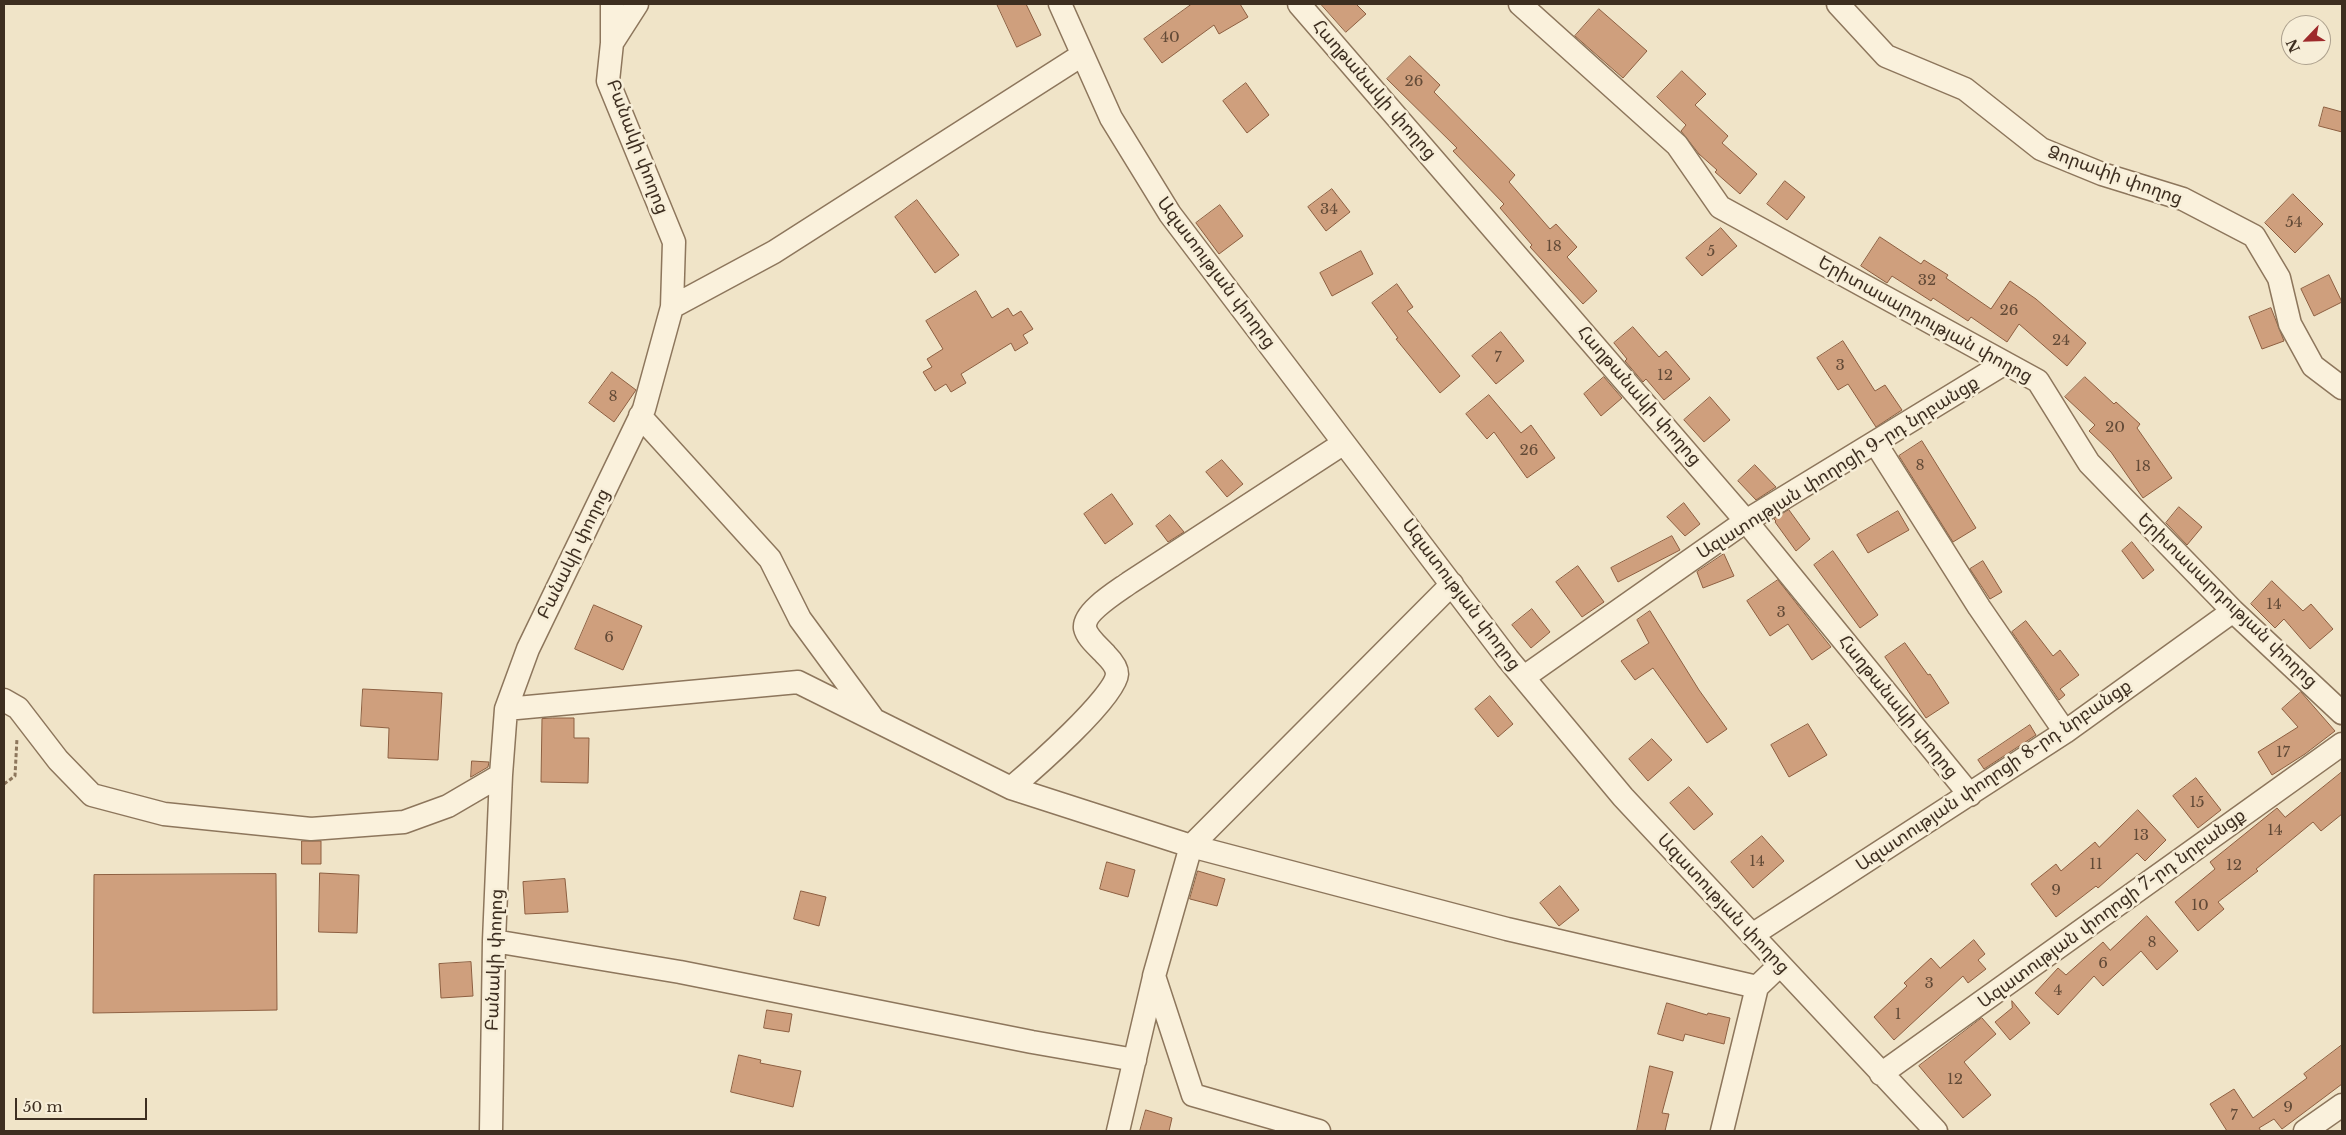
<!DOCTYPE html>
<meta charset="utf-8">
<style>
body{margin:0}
#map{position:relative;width:2346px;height:1135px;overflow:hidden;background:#f0e4c8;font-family:"Libre Baskerville",serif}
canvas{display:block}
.frame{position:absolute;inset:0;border:5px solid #3d2e20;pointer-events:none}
.north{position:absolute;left:2281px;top:15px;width:50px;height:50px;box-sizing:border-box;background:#f7eed8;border:1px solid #ada18e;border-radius:50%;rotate:246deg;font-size:14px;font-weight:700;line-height:20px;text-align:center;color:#3d2e20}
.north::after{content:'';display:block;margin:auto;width:18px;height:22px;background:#9e2a2b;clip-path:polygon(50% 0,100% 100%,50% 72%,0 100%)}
.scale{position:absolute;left:15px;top:1098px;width:132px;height:22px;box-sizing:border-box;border:2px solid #3d2e20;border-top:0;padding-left:6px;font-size:15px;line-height:18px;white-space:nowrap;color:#3d2e20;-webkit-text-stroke:4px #f7eed8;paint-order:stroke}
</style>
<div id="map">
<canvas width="2346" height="1135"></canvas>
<div class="frame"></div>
<div class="north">N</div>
<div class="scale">50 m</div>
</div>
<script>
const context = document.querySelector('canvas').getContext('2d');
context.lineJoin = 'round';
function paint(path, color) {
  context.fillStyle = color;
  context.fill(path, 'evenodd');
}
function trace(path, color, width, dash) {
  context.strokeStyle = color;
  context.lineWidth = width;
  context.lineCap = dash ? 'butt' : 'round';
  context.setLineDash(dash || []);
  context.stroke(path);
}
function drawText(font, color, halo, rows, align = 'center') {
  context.font = font + ' "Libre Baskerville","Noto Sans Armenian",serif';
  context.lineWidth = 5;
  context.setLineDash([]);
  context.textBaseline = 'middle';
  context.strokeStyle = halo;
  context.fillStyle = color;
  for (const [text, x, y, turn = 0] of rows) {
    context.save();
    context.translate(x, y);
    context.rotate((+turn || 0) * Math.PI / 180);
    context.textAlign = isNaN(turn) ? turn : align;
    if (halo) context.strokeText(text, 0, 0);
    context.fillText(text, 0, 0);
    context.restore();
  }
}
const building = new Path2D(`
 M997 4H1026L1041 35 1017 47Z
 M1192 4H1240L1248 17 1219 34 1214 25 1162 63 1144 39Z
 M1321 4H1356L1366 14 1346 32Z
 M1599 9 1647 51 1623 78 1575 36Z
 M1410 56 1440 85 1434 92 1515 175 1509 182 1550 229 1556 224 1577 247 1567 257 1597 291 1583 304 1530 247 1532 245 1500 208 1504 204 1453 151 1457 148 1387 79Z
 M1682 71 1706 94 1695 105 1728 136 1722 143 1757 174 1740 194 1715 172 1717 170 1699 154 1681 131 1686 125 1657 97Z
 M1246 83 1269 115 1247 133 1223 101Z
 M2324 107 2342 112V132L2319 126Z
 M1785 181 1805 197 1787 220 1767 204Z
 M1332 189 1350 212 1326 231 1308 207Z
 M2293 194 2323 224 2295 253 2265 223Z
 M917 200 959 255 935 273 895 217Z
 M1220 205 1243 236 1219 254 1196 223Z
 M1721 228 1737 246 1702 276 1686 258Z
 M1880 237 1921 264 1924 260 1948 275 1946 278 1991 309 2010 281 2036 299 2086 343 2067 366 2019 324 2007 342 1971 317 1968 321 1933 298 1931 301 1892 276 1887 283 1861 266Z
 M1361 251 1373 274 1332 296 1320 273Z
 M2329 275 2342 302 2314 316 2301 289Z
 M1397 284 1413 307 1407 311 1460 376 1440 393 1396 339 1398 338 1372 303Z
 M976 291 992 318 1008 308 1013 316 1021 311 1033 329 1023 335 1028 343 1015 351 1011 343 961 374 966 383 951 392 946 384 935 391 923 372 932 367 927 359 943 349 926 321Z
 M2271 308 2284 341 2262 349 2249 317Z
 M1633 327 1659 357 1666 351 1690 379 1664 400 1646 379 1643 382 1625 361 1627 359 1614 343Z
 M1501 332 1524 361 1496 384 1472 356Z
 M1843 341 1875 391 1885 385 1902 410 1876 427 1848 384 1838 390 1817 358Z
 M612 372 636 390 614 422 589 403Z
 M1604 377 1622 398 1601 416 1584 394Z
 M2085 377 2114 404 2116 402 2140 424 2137 428 2172 478 2143 498 2111 452 2089 431 2095 425 2065 397Z
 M1489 395 1521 433 1531 425 1555 458 1527 478 1494 432 1487 439 1466 414Z
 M1710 397 1730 420 1704 442 1684 420Z
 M1922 441 1976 528 1953 542 1899 456Z
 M1222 460 1243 484 1227 497 1206 472Z
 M1755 465 1776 487 1756 500 1738 481Z
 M1112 494 1133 524 1105 544 1084 514Z
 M1684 503 1700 524 1685 536 1667 517Z
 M2179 507 2202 527 2187 545 2166 523Z
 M1789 510 1810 539 1796 551 1775 522 1776 521 1774 519Z
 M1898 511 1909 530 1868 553 1857 535Z
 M1170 515 1184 532 1168 542 1156 526Z
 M1672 536 1680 550 1618 582 1611 568Z
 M2132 542 2154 570 2143 579 2122 551Z
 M1833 551 1878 615 1860 628 1814 565Z
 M1724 554 1734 576 1703 588 1697 572Z
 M1983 561 2002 592 1990 599 1970 569Z
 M1578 566 1604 602 1582 617 1556 582Z
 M1778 580 1831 647 1812 660 1788 624 1770 636 1747 601Z
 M2272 581 2303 611 2311 604 2333 629 2310 649 2284 619 2275 628 2251 604Z
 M594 605 642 626 623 670 575 649Z
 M1532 609 1550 632 1531 648 1512 625Z
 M1650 611 1699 690 1727 729 1707 743 1653 668 1635 680 1621 661 1649 643 1637 620Z
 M2026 621 2053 656 2060 650 2079 675 2060 689 2065 695 2059 700 2012 632Z
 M1905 643 1928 675 1930 674 1949 703 1926 718 1885 657Z
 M363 689 442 693 438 760 388 758 389 728 361 726Z
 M2301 692 2335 731 2305 754 2272 775 2258 752 2298 727 2282 709Z
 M1490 696 1513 724 1498 737 1475 709Z
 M553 718H574V738H589L588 783 541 782 542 719Z
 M1808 724 1827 755 1789 777 1771 745Z
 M2030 725 2036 735 1984 769 1978 760Z
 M1652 739 1672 760 1648 781 1629 759Z
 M472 761 489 762 488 767 471 777Z
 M2342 772V814L2321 831 2313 822 2256 869 2258 871 2218 902 2224 909 2198 931 2175 902 2215 869 2210 862 2277 808 2285 817Z
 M2196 778 2221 810 2198 828 2173 796Z
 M1689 787 1713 814 1694 830 1670 803Z
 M2138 810 2166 840 2145 861 2137 853 2098 888 2096 886 2056 917 2031 884 2056 864 2061 871 2095 842 2099 847Z
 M1762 836 1784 861 1753 888 1731 862Z
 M302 841H321V864H302Z
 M1107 862 1135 870 1128 897 1100 889Z
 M1198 871 1225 879 1217 906 1190 899Z
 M320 873 359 875 357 933 319 932Z
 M276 874 277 1010 93 1013 94 875Z
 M565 879 568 912 525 914 523 882Z
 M1560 886 1579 910 1559 926 1540 903Z
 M801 891 826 897 819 926 794 919Z
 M2147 916 2178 951 2157 970 2141 951 2103 986 2094 976 2058 1015 2035 993 2058 968 2066 975 2103 942 2110 950Z
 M1974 940 1985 954 1978 960 1986 969 1968 983 1963 976 1894 1040 1874 1017 1907 986 1904 983 1931 958 1940 968Z
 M471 962 473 996 441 998 439 964Z
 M2012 1001 2030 1023 2010 1040 1995 1022 2012 1008Z
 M1667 1003 1707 1015 1708 1013 1730 1018 1724 1044 1685 1034 1683 1041 1658 1034Z
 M767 1010 792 1014 789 1032 764 1028Z
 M1982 1018 1996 1034 1964 1062 1991 1095 1963 1118 1919 1066Z
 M2342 1045V1084L2282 1129 2274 1119 2259 1128 2261 1131H2227L2210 1104 2234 1089 2253 1118 2307 1078 2304 1074Z
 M739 1055 761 1060 760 1063 801 1071 793 1107 731 1092Z
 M1650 1066 1673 1072 1662 1113 1669 1114 1665 1131H1637Z
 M1146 1110 1172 1118 1169 1131H1140Z`);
paint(building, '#cf9f7d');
trace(building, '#8d5f41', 1);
const minor = new Path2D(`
 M612 4V43
 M1060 4 1111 118 1170 214 1508 659 1623 797 1936 1131
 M1299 4 1746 521 1970 795
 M1520 4 1677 145 1720 207 2038 381 2089 463 2233 611 2342 713
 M1838 4 1886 56 1965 89 2041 149 2102 174 2183 199 2254 236 2279 278 2290 324 2313 366 2342 388
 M672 307 774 252 1082 55
 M640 416 770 559 800 619 872 717
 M1876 444 1979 607 2065 732
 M1524 677 1746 521 2005 363
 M4 700 18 708 58 760 92 795 164 814 311 829 404 822 448 806 501 775
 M506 709 798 682 1011 788 1191 846 1507 929 1757 987 1780 965
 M1011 788C1031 771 1116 697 1117 674 1117 667 1111 660 1106 655 1099 647 1087 638 1085 628 1083 612 1118 591 1129 583L1344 443
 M1752 935 2065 732 2233 611
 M494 941 680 972 1032 1042 1135 1060
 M1881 1074 2342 744
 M491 1131 494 941 501 775 506 709 528 649 644 409 672 307 674 242 608 81 612 43 637 4
 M1118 1131 1154 977
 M1319 1131 1193 1095 1154 976 1191 846 1452 584
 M1722 1131 1757 987
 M2305 1131 2342 1105`);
trace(minor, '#8d765c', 25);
trace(new Path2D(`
 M4 784 15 776 17 738`), '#8d765c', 3, [4, 2.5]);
trace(minor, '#faf1dc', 22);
drawText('15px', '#624a37', null, [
 ["40",1170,38],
 ["26",1414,82],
 ["34",1329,210],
 ["54",2294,223],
 ["18",1554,247],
 ["5",1711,252],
 ["32",1927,281],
 ["26",2009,311],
 ["24",2061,341],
 ["7",1498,358],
 ["3",1840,366],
 ["12",1665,376],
 ["8",613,397],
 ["20",2115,428],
 ["26",1529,451],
 ["8",1920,466],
 ["18",2143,467],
 ["14",2274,605],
 ["3",1781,613],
 ["6",609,638],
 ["17",2283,753],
 ["15",2197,803],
 ["14",2275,831],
 ["13",2141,836],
 ["14",1757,862],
 ["11",2096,865],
 ["12",2234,866],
 ["9",2056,891],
 ["10",2200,906],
 ["8",2152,943],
 ["6",2103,964],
 ["3",1929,984],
 ["4",2058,991],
 ["1",1898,1015],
 ["12",1955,1080],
 ["9",2288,1108],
 ["7",2234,1116]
]);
drawText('18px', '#3d2e20', '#f7eed8', [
 ["Հաղթանակի փողոց",1374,90,49],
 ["Բանակի փողոց",637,147,69],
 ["Ձորափի փողոց",2115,176,20],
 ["Ազատության փողոց",1216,273,53],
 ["Երիտասարդության փողոց",1925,320,29],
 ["Հաղթանակի փողոց",1639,396,49],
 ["Ազատության փողոցի 9-րդ նրբանցք",1838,468,-32],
 ["Բանակի փողոց",574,554,-64],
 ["Ազատության փողոց",1461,595,53],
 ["Երիտասարդության փողոց",2227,601,44],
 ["Հաղթանակի փողոց",1898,707,51],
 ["Ազատության փողոցի 8-րդ նրբանցք",1994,776,-34],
 ["Ազատության փողոց",1723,904,47],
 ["Ազատության փողոցի 7-րդ նրբանցք",2112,909,-36],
 ["Բանակի փողոց",495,960,-88]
]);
</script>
